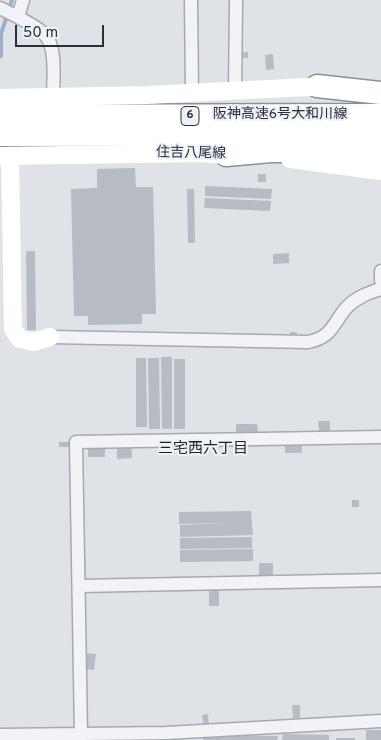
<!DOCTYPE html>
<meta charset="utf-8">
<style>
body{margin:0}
#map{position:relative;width:381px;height:740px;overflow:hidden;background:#dfe2e7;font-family:Overpass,sans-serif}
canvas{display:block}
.scale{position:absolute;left:15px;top:25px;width:89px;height:22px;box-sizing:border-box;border:2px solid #29303d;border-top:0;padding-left:6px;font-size:15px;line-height:18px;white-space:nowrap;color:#29303d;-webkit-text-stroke:4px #eef1f5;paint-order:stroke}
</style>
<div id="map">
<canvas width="381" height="740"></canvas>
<div class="scale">50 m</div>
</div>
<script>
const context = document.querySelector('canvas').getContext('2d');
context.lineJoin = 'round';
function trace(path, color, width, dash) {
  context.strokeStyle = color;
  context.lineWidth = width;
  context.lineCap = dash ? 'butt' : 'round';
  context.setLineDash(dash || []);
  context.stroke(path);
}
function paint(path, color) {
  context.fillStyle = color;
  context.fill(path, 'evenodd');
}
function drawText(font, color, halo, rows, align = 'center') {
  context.font = font + ' Overpass,"Noto Sans JP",sans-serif';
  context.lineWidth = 4;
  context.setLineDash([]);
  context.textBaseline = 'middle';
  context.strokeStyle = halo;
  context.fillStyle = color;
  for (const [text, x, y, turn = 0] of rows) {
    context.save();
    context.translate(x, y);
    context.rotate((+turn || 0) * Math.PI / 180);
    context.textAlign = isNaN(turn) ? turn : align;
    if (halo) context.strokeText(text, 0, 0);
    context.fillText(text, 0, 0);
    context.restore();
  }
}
trace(new Path2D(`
 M1 56V34L12 0`), '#9dafc4', 4);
paint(new Path2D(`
 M248 52V58H240L239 53Z
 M273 54 274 69 266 70 265 55Z
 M135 168 136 187H153L156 314H142V324L88 325V316H74L71 189 97 188V169Z
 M258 174H266V182H258Z
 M205 186 272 189 271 199 205 196Z
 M187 189H194L195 243H188Z
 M205 198 271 201 270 211 204 208Z
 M26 251H35L36 330H27Z
 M289 253V263L273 264V254Z
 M290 332H297V336H290Z
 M161 357H172V429H162Z
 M136 358H146L147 427H136Z
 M148 358H159L160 429H149Z
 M174 359H185V429H174Z
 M318 421H330V431H319Z
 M236 424H257L258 434H236Z
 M285 441H302V453H285Z
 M59 442H70V447H59Z
 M88 443H105V457H88Z
 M117 443H131L132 458 117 459Z
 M352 500H359V507H352Z
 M251 511 253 535 180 537V525L230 523 179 524V512Z
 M252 537V548L180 549V538Z
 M253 549V561L180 562V550Z
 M259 563H273V575H259Z
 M209 584H219V606H209Z
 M85 653 96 654 94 670 84 669Z
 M292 705H300V718H293Z
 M208 714 209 726H204L202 715Z
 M366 730H381V740H366Z
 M283 734 329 735V740H282Z
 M203 735 278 736 277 740H203Z
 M336 738H355V740H336Z`), '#b7bbc3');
const street = new Path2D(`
 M23 0 18 17C28 23 38 27 45 35 57 47 53 80 53 97
 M191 0 192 93
 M0 8 18 17
 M235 92 236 0
 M381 271V281
 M50 337 308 342C333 337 332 324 347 307 357 297 368 293 381 289
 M381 437 76 442 81 734 166 733 381 721
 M79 586 381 580
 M0 735 81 734`);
const highway = new Path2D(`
 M317 86 381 93
 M0 116 381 115
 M0 135 381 134
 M226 155 271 151H343L381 156`);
trace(street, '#a5a9b1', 15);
trace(highway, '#88909c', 25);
trace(street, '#f1f3f6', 12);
trace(new Path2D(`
 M0 98 147 95 329 86
 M0 156 202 153 239 156
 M10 156 13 329 20 339 33 342 50 337
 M290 159 381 171`), '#fff', 18);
trace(highway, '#fff', 22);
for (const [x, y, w] of [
 [190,116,18]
]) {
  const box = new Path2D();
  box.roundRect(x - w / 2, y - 9.5, w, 19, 4);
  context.fillStyle = '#eef1f5';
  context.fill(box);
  trace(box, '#29303d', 1);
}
drawText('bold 12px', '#29303d', null, [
 ["6",190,116]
]);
drawText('14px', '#29303d', '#eef1f5', [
 ["阪神高速6号大和川線",280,115],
 ["住吉八尾線",191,154,1]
]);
drawText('15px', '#1c212d', '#eef1f5', [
 ["三宅西六丁目",203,450]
]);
</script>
